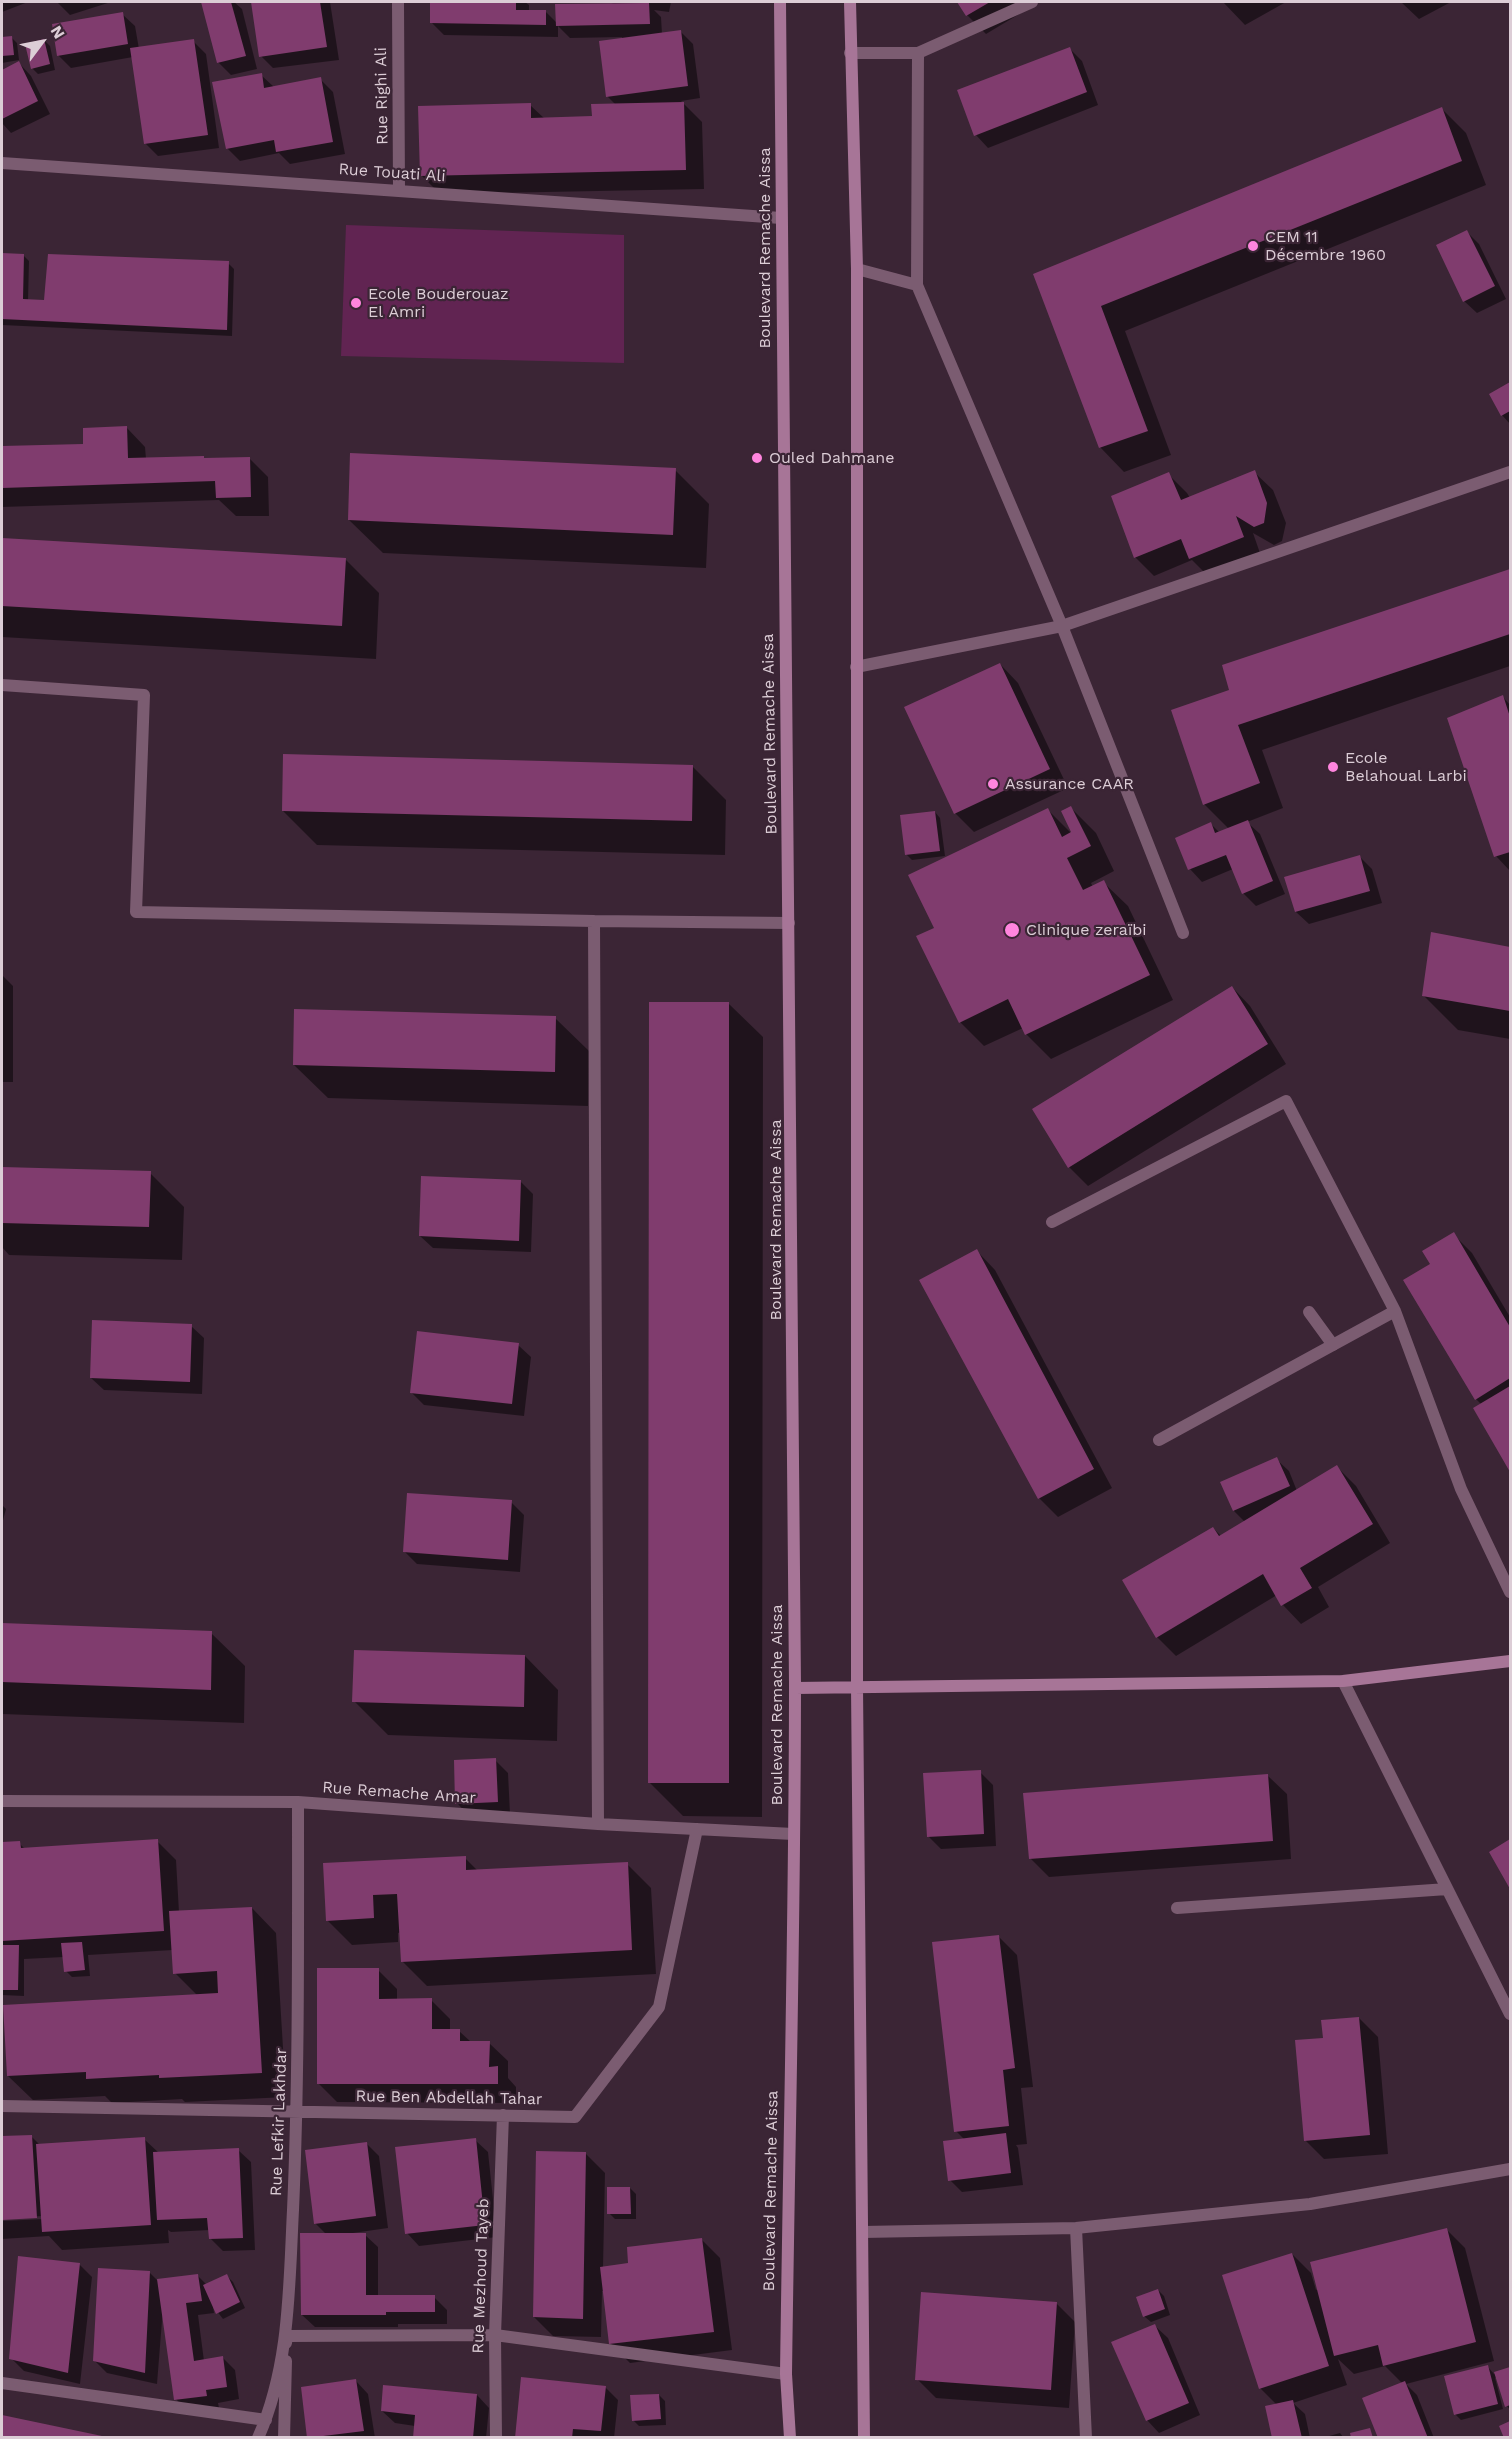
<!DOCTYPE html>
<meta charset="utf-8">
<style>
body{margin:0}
#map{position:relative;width:1512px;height:2439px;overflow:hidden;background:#3b2535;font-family:"Work Sans",sans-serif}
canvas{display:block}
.frame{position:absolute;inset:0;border:3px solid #dccdd6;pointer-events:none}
.north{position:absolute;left:12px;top:12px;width:60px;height:60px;-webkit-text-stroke:4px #3b2535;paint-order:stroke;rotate:58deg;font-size:16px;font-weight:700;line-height:24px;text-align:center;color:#dccdd6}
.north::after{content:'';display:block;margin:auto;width:21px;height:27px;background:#dccdd6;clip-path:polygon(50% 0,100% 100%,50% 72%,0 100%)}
</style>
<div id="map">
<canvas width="1512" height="2439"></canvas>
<div class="frame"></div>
<div class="north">N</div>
</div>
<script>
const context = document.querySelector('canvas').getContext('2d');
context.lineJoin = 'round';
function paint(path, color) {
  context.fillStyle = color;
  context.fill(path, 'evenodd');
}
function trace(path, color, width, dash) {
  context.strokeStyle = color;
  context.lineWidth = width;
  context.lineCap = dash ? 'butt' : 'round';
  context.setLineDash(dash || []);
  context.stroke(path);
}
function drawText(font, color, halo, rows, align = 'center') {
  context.font = font + ' "Work Sans",sans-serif';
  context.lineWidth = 4.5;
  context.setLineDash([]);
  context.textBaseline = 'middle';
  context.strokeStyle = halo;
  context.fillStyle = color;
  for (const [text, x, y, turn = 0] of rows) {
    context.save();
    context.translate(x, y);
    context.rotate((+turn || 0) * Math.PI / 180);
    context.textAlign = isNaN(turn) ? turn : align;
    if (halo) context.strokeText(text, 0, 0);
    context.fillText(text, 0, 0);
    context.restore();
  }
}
paint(new Path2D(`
 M346 225 624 235V363L341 356Z`), '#612452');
paint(new Path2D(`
 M2 2H28L2 12Z
 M57 2H111L70 15Z
 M209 2H234L242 9 257 69 231 75 218 62 203 3Z
 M253 2H330L339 60 273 68 261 56Z
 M432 2H525L529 5V11H545L557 23 617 5 608 2H671L669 12 654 10 661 17 662 34 680 31 693 44 700 98 681 101 702 122 704 189 440 194 422 176 530 105 545 119 593 118 616 105 608 97 622 39V37L570 38 558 26V37L444 35 432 23Z
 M959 2H1035L1036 4 986 34 967 15Z
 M1223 2H1286L1245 25Z
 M1401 2H1451L1419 19Z
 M122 14 135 26 139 49 193 41 206 54 219 148 158 156 145 143 133 57 71 68 58 55Z
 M11 37 17 43 19 60 2 63V39Z
 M44 40 50 46 55 70 38 74 32 68Z
 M1069 48 1082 61 1098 105 988 148 976 135Z
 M19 63 31 76 50 114 11 133 2 123V72Z
 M261 75 274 87 320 79 333 92 345 154 290 164 279 153 240 161 227 148Z
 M1442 109 1466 133 1486 185 1125 331 1171 455 1124 472 1100 447 1035 275Z
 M1467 232 1479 244 1506 299 1477 313 1464 301Z
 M2 254 23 255 29 261 28 301H45L228 263 234 269 232 336 2 325Z
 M1510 384V424L1502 415 1491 395Z
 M127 428 145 447 146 459 249 458 268 477 269 516H236L219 500 2 507V448L85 446Z
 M675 470 709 504 706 568 383 553 349 520Z
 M1254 472 1273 490 1286 523 1282 541 1274 545 1253 533 1261 556 1209 577 1192 560 1154 576 1135 557 1168 474 1187 493 1190 498Z
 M2 539 345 559 379 593 376 659 2 637Z
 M1510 571V666L1262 750 1283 808 1247 822 1260 834 1285 894 1256 906 1244 894 1233 869 1202 882 1190 869 1211 824 1220 833 1229 829 1204 804 1231 691 1224 666Z
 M1000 664 1018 683 1068 788 974 832 955 813Z
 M1503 697 1510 705V871L1496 856Z
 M692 766 726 800 725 855 317 845 283 811Z
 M1071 808 1096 833 1114 871 1091 883 1093 887 1103 882 1128 906 1173 1000 1051 1059 1026 1034 1023 1028 984 1046 960 1022 936 929 1047 809 1074 836Z
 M935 812 940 818 945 856 912 860 906 854Z
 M1360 857 1372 869 1382 903 1309 924 1296 912 1286 878Z
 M1432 934 1510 948V1039L1458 1030 1424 996Z
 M2 975 13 986V1082H2Z
 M1232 987 1250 1006 1286 1064 1088 1186 1069 1167Z
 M729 1004 763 1037 762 1817 683 1816 649 1782Z
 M555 1018 589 1051 588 1106 328 1098 294 1065Z
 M2 1168 150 1173 184 1207 182 1260 9 1255 2 1247Z
 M520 1181 533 1194 531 1252 433 1248 420 1236Z
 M1453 1234 1472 1253 1510 1317V1469L1475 1408 1482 1405 1476 1399 1432 1265Z
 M977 1251 995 1270 1112 1488 1058 1517 1039 1498Z
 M191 1326 204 1338 202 1394 104 1390 91 1378Z
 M518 1345 531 1357 524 1416 424 1405 411 1392Z
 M1276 1459 1289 1471 1297 1491 1337 1467 1356 1486 1390 1543 1318 1587 1329 1607 1301 1624 1283 1605 1277 1595 1176 1656 1157 1637 1213 1528 1221 1536 1245 1522 1234 1511 1222 1483Z
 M511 1502 524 1515 520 1572 417 1564 405 1552Z
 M2 1505 6 1509 2 1524Z
 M2 1625 211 1633 245 1666 244 1723 2 1714Z
 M525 1656 558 1690 557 1741 388 1735 354 1701Z
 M495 1760 508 1773 510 1814 469 1816 457 1803Z
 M980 1772 993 1785 996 1846 941 1849 928 1836Z
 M1268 1776 1287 1794 1291 1859 1049 1877 1030 1858Z
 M157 1841 176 1860 179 1912 252 1908 276 1933 286 2097 185 2102 182 2099 112 2103 105 2096 33 2100 8 2076 197 1995 175 1973 173 1950 88 1955 90 1976 72 1977 66 1971 64 1957 24 1959V1996L2 1995V1844L19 1843 25 1849Z
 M1510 1841V1886L1491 1852Z
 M465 1858 478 1871 627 1864 651 1888 656 1974 427 1986 402 1961 401 1932 398 1933V1942L352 1945 327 1920 324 1864Z
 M998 1936 1017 1955 1033 2087 1021 2088 1027 2144 1016 2145 1018 2148 1023 2185 962 2192 950 2180 965 2140 956 2131Z
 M378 1970 397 1989V2000H431L450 2019V2031H459L471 2042 489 2043 508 2061V2078L516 2087V2103L337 2102 318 2083Z
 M1359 2018 1378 2037 1388 2154 1324 2159 1305 2140 1324 2040Z
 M31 2136 40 2145 144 2139 159 2153 238 2150 251 2162 255 2250 223 2251 210 2238V2230L171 2232 168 2230 169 2243 62 2250 49 2236 2 2239V2221L44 2219V2216L2 2218V2138Z
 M475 2140 488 2152 497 2237 419 2246 407 2233Z
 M366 2143 379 2156 388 2228 353 2233V2235H365L378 2247V2297H434L447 2310V2324H398V2327H315L302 2315 327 2235 315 2223Z
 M586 2154 605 2173 603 2268 630 2264 701 2239 720 2258 732 2350 630 2363 611 2344 604 2291H602L601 2337 553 2336 534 2317Z
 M630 2188 636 2194V2219H615L609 2213Z
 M1446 2229 1465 2248 1494 2361 1406 2384 1417 2395 1434 2438H1379L1403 2384 1385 2366 1354 2374 1338 2359 1347 2385 1293 2403 1305 2414 1310 2438H1273L1277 2405 1260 2388 1292 2254 1311 2273 1316 2290Z
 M79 2264 92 2277 80 2384 24 2371 11 2358Z
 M150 2273 158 2281 197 2275 207 2285 227 2276 233 2282 245 2308 223 2319 213 2306 214 2313 198 2315 204 2361 223 2358 235 2370 239 2399 218 2403 219 2408 188 2412 176 2399 163 2308 157 2384 107 2373 94 2360Z
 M1158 2290 1164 2296 1170 2315 1151 2322 1145 2317 1138 2298Z
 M1056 2303 1075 2322 1069 2408 936 2398 917 2379Z
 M1155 2326 1168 2338 1200 2415 1159 2433 1147 2420Z
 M1488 2367 1494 2374 1510 2369V2410L1507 2406 1497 2377 1495 2378 1503 2409 1461 2420 1455 2414Z
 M356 2381 368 2394 375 2438H309Z
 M605 2387 618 2400 614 2438H516Z
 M477 2395 489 2408 486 2438H414L415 2426 395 2423 382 2411Z
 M659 2395 665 2401 666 2425 639 2426 633 2420Z
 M1340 2433 1344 2438H1322Z`), '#0007');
paint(new Path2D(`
 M201 2H231L246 56 217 63Z
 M251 2H320L327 47 259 57Z
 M430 2H516V10H546V25L430 23Z
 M957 2H990L966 16Z
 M649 3 650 24 556 26 555 4Z
 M123 12 128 44 57 56 52 24Z
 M681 30 688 86 606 97 599 41Z
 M12 36 14 55 2 56V37Z
 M44 39 50 64 31 69 25 44Z
 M194 39 208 135 144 144 130 48Z
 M1070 47 1087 92 974 136 957 90Z
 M19 61 38 101 2 119V70Z
 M262 73 264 88 321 77 333 142 276 152 274 140 226 149 212 82Z
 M684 102 686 170 420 176 418 106 531 103V118L592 116 591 104Z
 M1442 107 1462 161 1101 306 1148 431 1099 448 1033 274Z
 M1467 230 1495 286 1463 302 1436 245Z
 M2 253 24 254 23 299 44 300 48 254 229 261 227 330 2 319Z
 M1510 382V411L1501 416 1489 394Z
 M127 426 128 458 204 456V458L250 457 251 497 216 498 215 481 2 488V446L83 444V428Z
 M350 453 676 468 673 535 348 520Z
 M1255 470 1267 503 1264 523 1254 527 1236 516 1244 537 1189 559 1181 539 1134 558 1111 496 1169 472 1181 500Z
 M2 538 346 558 342 626 2 606Z
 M1510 569V634L1238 725 1260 783 1203 805 1171 710 1229 690 1222 665Z
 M1000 663 1050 769 954 814 904 707Z
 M1503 695 1510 717V852L1494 857 1447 718Z
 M283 754 693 765 692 821 282 811Z
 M1071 806 1091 846 1067 858 1083 890 1104 880 1150 975 1025 1035 1008 999 959 1023 916 936 934 928 908 875 1048 808 1062 837 1071 832 1061 811Z
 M935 811 940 851 905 855 900 815Z
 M1248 820 1273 881 1242 894 1226 855 1188 870 1175 838 1211 822 1215 833Z
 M1360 855 1370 891 1295 912 1284 877Z
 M1431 932 1510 947V1011L1422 996Z
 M1232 986 1268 1044 1068 1168 1032 1109Z
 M649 1002H729V1783H648Z
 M294 1009 556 1016 555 1072 293 1065Z
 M2 1167 151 1171 149 1227 2 1223Z
 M421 1176 521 1180 519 1241 419 1236Z
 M1454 1232 1510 1327V1378L1475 1400 1403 1280 1430 1264 1422 1251Z
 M977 1249 1094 1469 1038 1499 919 1280Z
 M92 1320 192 1324 190 1382 90 1378Z
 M417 1331 519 1343 512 1404 410 1393Z
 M1510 1386V1472L1473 1408Z
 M1277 1457 1290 1486 1233 1511 1220 1482Z
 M1337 1465 1373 1524 1300 1568 1312 1588 1281 1606 1263 1574 1156 1638 1122 1580 1213 1527 1219 1536Z
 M407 1493 512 1500 508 1560 403 1552Z
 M2 1623 212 1631 211 1690 2 1682Z
 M354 1650 525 1655 524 1707 352 1702Z
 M496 1758 498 1802 455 1804 454 1760Z
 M981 1770 984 1834 927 1837 923 1773Z
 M1268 1774 1273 1841 1029 1859 1023 1793Z
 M158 1839 164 1931 2 1941V1842L20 1841 21 1848Z
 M1510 1839V1889L1489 1852Z
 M466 1856V1870L628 1862 632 1950 401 1962 397 1894 373 1895 374 1918 326 1921 323 1863Z
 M252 1907 262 2073 159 2078V2075L86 2079V2072L7 2076 3 2005 218 1993 217 1971 173 1974 169 1911Z
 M999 1935 1015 2068 1003 2070 1009 2126 954 2132 932 1942Z
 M82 1942 85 1970 64 1972 61 1943Z
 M2 1945H19L18 1990H2Z
 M317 1968H379V1999L432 1998V2029H460V2041H490L489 2067 498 2066V2084H317Z
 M1359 2017 1370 2135 1304 2141 1295 2040 1323 2038 1321 2020Z
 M1006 2133 1011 2173 948 2181 943 2141Z
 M32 2135 37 2218 2 2220V2136Z
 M145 2137 151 2225 42 2232 36 2144Z
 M476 2138 485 2225 405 2234 395 2147Z
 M367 2142 376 2216 314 2224 305 2150Z
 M239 2148 243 2238 209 2239 207 2218 157 2220 153 2152Z
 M536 2151 586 2152 583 2319 533 2317Z
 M607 2187H630L631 2214H607Z
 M1447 2228 1476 2342 1383 2366 1378 2345 1334 2356 1310 2262Z
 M300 2233H366V2295H435V2312H386V2315H301Z
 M702 2238 714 2332 609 2344 600 2267 628 2263 627 2247Z
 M1292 2253 1329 2366 1259 2389 1222 2275Z
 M18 2256 80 2263 68 2373 9 2359Z
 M98 2268 150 2271 145 2373 93 2361Z
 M198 2274 202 2301 186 2303 194 2361 223 2356 227 2387 206 2390 207 2396 174 2400 157 2279Z
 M227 2274 240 2302 216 2314 203 2285Z
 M1158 2289 1165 2309 1143 2317 1136 2297Z
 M921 2292 1057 2302 1051 2390 915 2380Z
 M1155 2324 1189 2403 1146 2421 1111 2342Z
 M1488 2365 1498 2404 1454 2415 1444 2376Z
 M1510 2367V2405L1505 2407 1494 2372Z
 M521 2377 606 2386 601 2431 573 2429 572 2438H515Z
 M356 2379 364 2431 307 2438 301 2387Z
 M1405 2381 1428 2438H1378L1362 2398Z
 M383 2385 477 2394 473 2438H413L415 2415 381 2411Z
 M659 2394 661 2419 632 2421 630 2395Z
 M1293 2400 1302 2438H1272L1265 2406Z
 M2 2415 102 2436 101 2438H2Z
 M1510 2421V2438H1504L1499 2426Z
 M1370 2428 1373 2438H1351L1350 2433Z`), '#803c6e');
trace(new Path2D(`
 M1309 1312 1333 1345`), '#7b5c71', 12);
trace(new Path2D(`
 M398 2 399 190
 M850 53H918L1032 2
 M918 53 917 285 1062 626 1183 933
 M2 163 781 218
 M857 269 917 285
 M856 667 1062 626 1510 472
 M2 685 144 695 136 912 594 921
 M1052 1222 1286 1101 1395 1311 1461 1489 1510 1592
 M1159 1440 1395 1311
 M1343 1681 1510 2014
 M2 1801 298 1802 598 1824 793 1834
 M598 1824 594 921 789 923
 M1177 1908 1447 1889
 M2 2106 575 2117 659 2007 697 1829
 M1076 2228 1086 2438
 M863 2232 1076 2228 1310 2204 1510 2169
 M286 2343 287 2336 495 2335 786 2374
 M2 2383 266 2420
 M258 2438C290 2366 289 2287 293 2210 299 2074 298 1938 298 1802
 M284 2438 286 2361
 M496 2438 495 2335 503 2115`), '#7b5c71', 12);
trace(new Path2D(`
 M780 2C781 562 795 1122 795 1683 795 1913 789 2144 786 2374L790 2438
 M850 2 857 269V1687L864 2438
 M795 1688 1343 1681 1510 1661`), '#a77597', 12);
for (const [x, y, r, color] of [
 [1253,246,6,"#ff85de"],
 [356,303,6,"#ff85de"],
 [757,458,6,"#ff85de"],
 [1333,767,6,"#ff85de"],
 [993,784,6,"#ff85de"],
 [1012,930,8,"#ff85de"]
]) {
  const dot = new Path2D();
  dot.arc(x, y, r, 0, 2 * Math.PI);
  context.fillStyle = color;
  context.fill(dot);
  trace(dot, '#3b2535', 2);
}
drawText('16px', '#dccdd6', '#3b2535', [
 ["Rue Righi Ali",382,96,-91],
 ["Rue Touati Ali",392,173,4],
 ["Boulevard Remache Aissa",765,248,-90],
 ["Boulevard Remache Aissa",770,734,-91],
 ["Boulevard Remache Aissa",776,1220,-90],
 ["Boulevard Remache Aissa",777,1705,-90],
 ["Rue Remache Amar",399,1793,4],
 ["Rue Ben Abdellah Tahar",449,2098,1],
 ["Rue Lefkir Lakhdar",279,2122,-88],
 ["Boulevard Remache Aissa",771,2191,-89],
 ["Rue Mezhoud Tayeb",481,2276,-88]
]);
drawText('16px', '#dccdd6', '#3b2535', [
 ["CEM 11",1265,237],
 ["Décembre 1960",1265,255],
 ["Ecole Bouderouaz",368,294],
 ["El Amri",368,312],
 ["Ouled Dahmane",769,458],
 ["Ecole",1345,758],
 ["Belahoual Larbi",1345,776],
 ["Assurance CAAR",1005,784],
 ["Clinique zeraïbi",1026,930]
], 'left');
</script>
